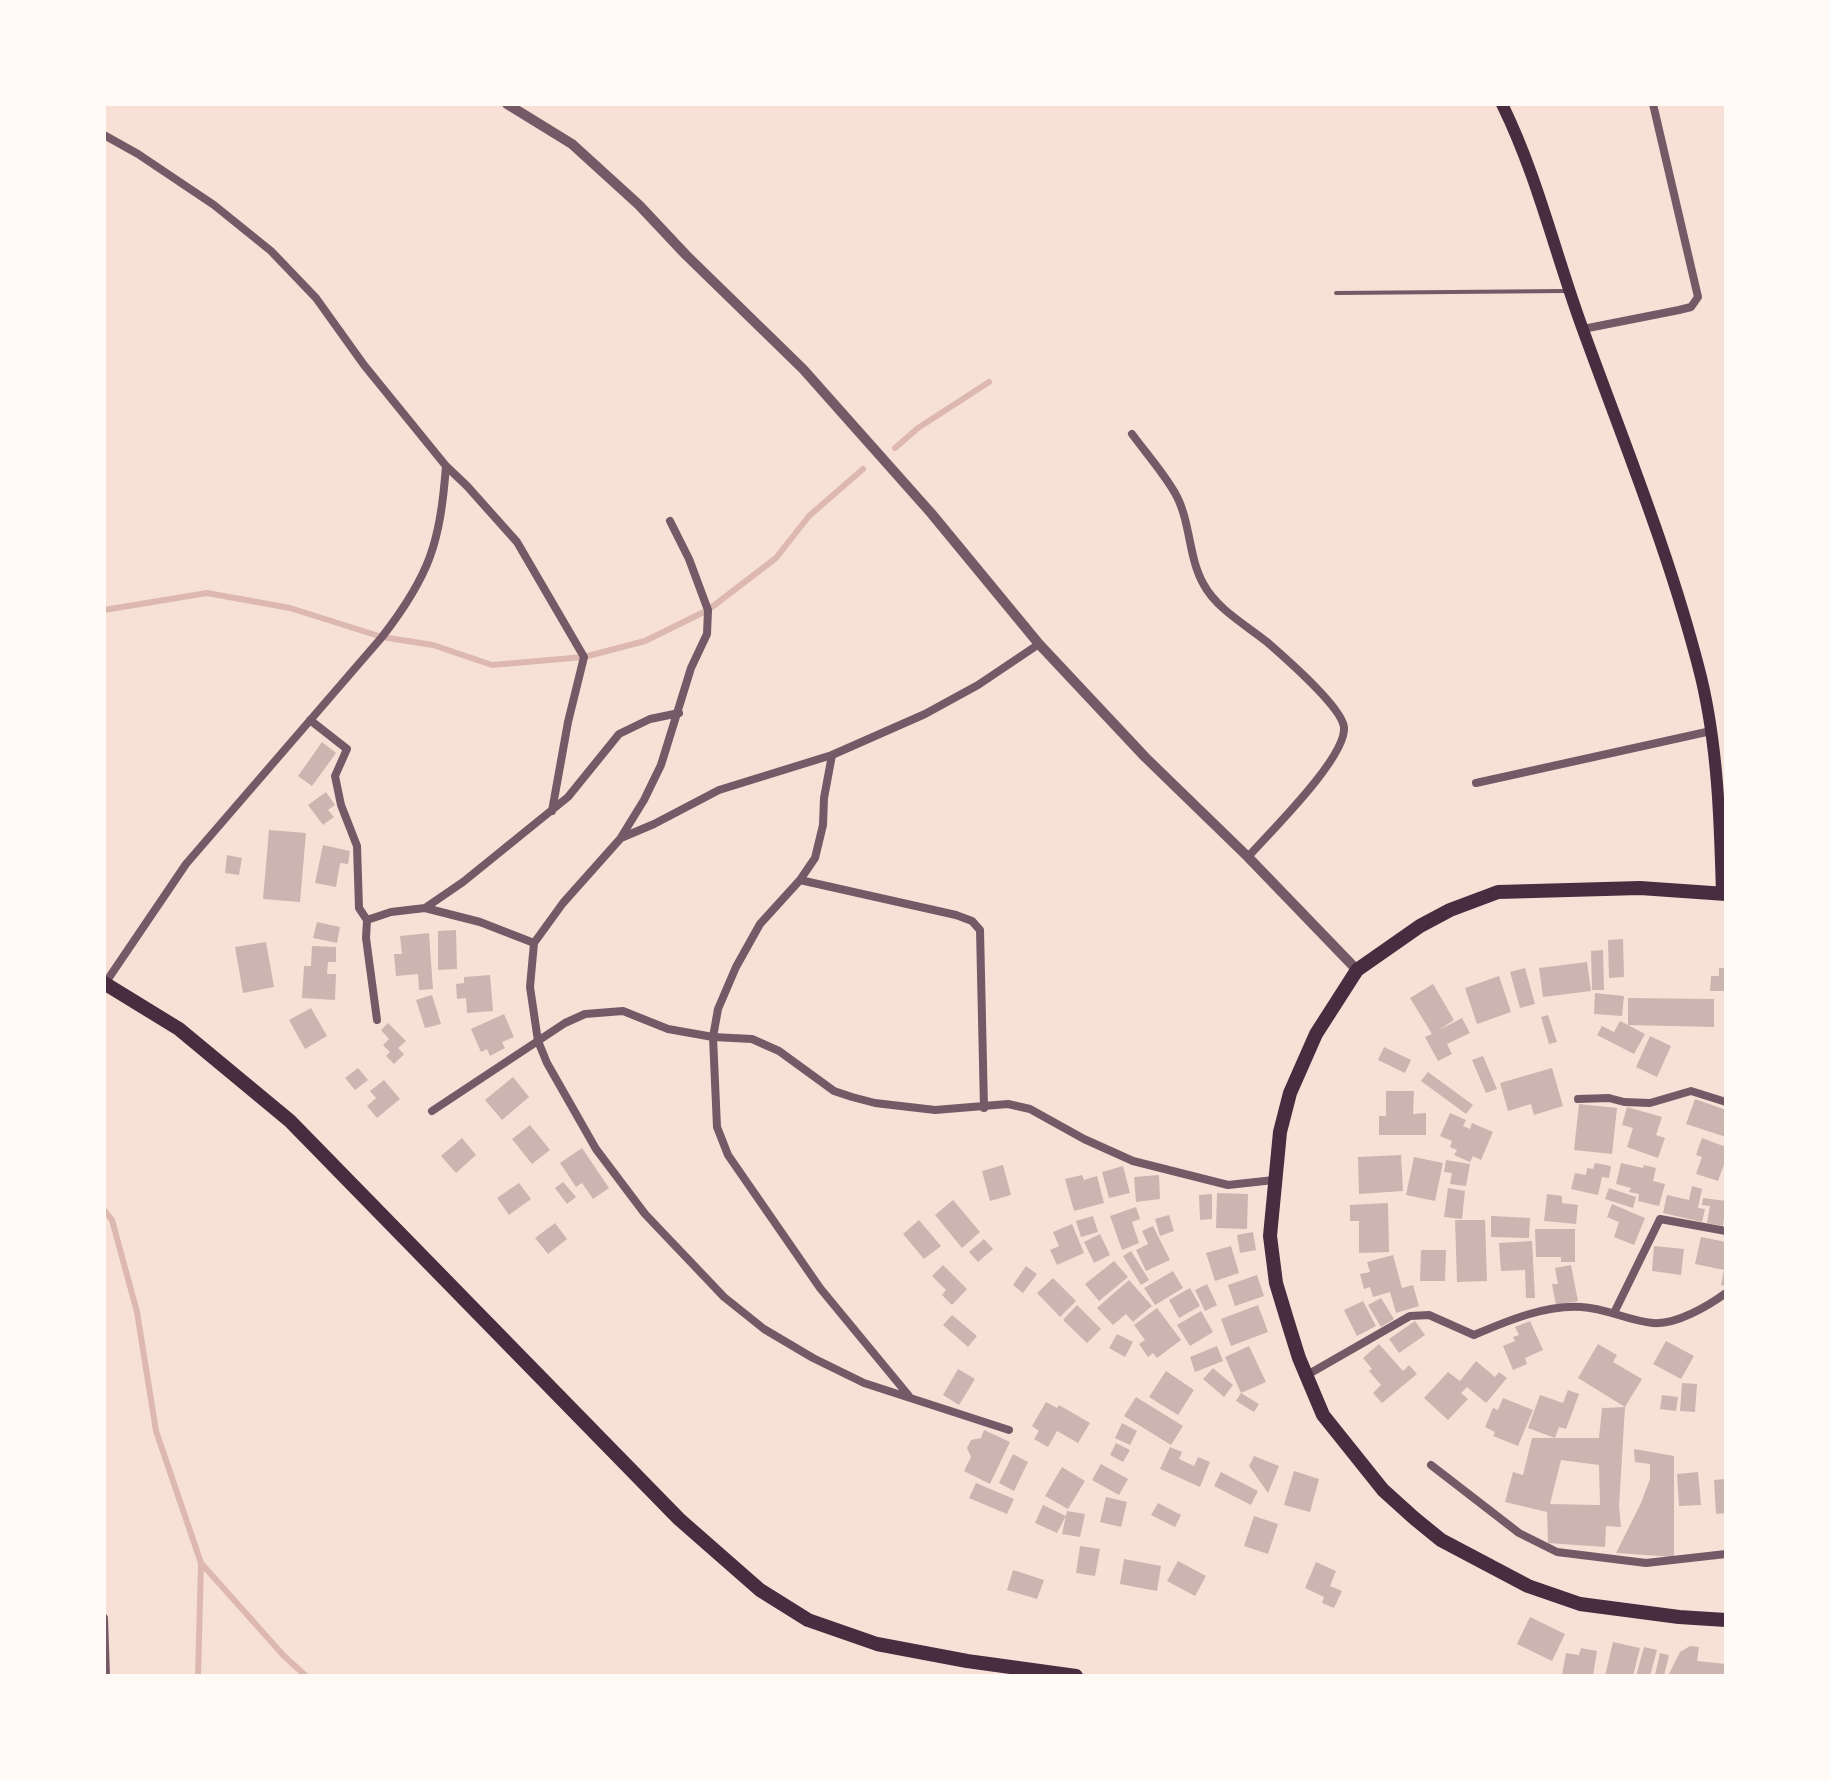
<!DOCTYPE html>
<style>
body{margin:0}
#map{position:relative;width:1830px;height:1780px;overflow:hidden;background:#f7e1d7;font-family:Manrope,sans-serif}
canvas{display:block}
.frame{position:absolute;inset:0;border:106px solid #fffaf5;pointer-events:none}
</style>
<div id="map">
<canvas width="1830" height="1780"></canvas>
<div class="frame"></div>
</div>
<script>
const context = document.querySelector('canvas').getContext('2d');
context.lineJoin = 'round';
function trace(path, color, width, dash) {
  context.strokeStyle = color;
  context.lineWidth = width;
  context.lineCap = dash ? 'butt' : 'round';
  context.setLineDash(dash || []);
  context.stroke(path);
}
function paint(path, color) {
  context.fillStyle = color;
  context.fill(path, 'evenodd');
}
trace(new Path2D(`
 M895 448 918 428 989 382
 M104 610 207 593 290 608 382 637 433 645 492 665 584 657 645 641 708 610 776 558 809 516 863 469
 M104 1210 112 1220 137 1312 156 1431 201 1563 284 1656 306 1676
 M198 1676 201 1564`), '#dcb8b0', 6);
paint(new Path2D(`
 M322 742 336 753 312 786 298 776Z
 M326 792 335 805 328 810 334 817 323 825 308 805Z
 M269 830 306 833 300 902 263 899Z
 M323 845 350 851 348 864 340 863 336 887 315 883Z
 M227 855 242 858 239 875 225 873Z
 M317 922 340 927 337 943 313 938Z
 M456 930 457 969 438 970V931Z
 M429 933 433 989 419 990 418 974 396 976 394 954H402L400 936Z
 M1623 939 1624 977 1609 978 1608 940Z
 M266 942 274 987 243 993 235 947Z
 M312 946 336 947V962H328L327 974H336L335 1000 302 998 304 966H311Z
 M1603 950 1604 990H1592L1591 951Z
 M1587 962 1591 991 1543 997 1539 968Z
 M1525 968 1535 1004 1520 1008 1510 972Z
 M1719 968H1726V991H1710L1711 976H1719Z
 M490 975 493 1011 467 1013 466 998 457 999 456 984 464 983V977Z
 M1499 976 1511 1012 1477 1024 1465 988Z
 M1433 984 1454 1020 1439 1030 1462 1018 1470 1033 1447 1044 1452 1054 1438 1061 1425 1037 1432 1034 1410 998Z
 M1595 993 1624 996 1622 1016 1594 1014Z
 M432 995 441 1024 425 1028 416 1000Z
 M1628 998 1714 999V1027L1628 1025 1645 1034 1634 1054 1597 1035 1602 1026 1614 1032 1620 1021 1628 1025Z
 M311 1008 327 1036 305 1049 289 1020Z
 M504 1014 514 1037 502 1042 505 1048 490 1056 487 1049 481 1052 471 1029Z
 M1548 1015 1557 1042 1549 1044 1541 1017Z
 M388 1023 406 1041 398 1048 404 1054 394 1064 386 1056 390 1052 383 1045 389 1039 381 1030Z
 M1650 1036 1671 1046 1657 1077 1636 1067Z
 M1384 1047 1411 1060 1405 1073 1378 1060Z
 M1483 1056 1497 1089 1486 1093 1472 1060Z
 M358 1068 368 1080 355 1090 345 1078Z
 M1552 1068 1563 1106 1534 1115 1531 1104 1508 1111 1500 1083Z
 M1428 1072 1473 1105 1466 1114 1421 1081Z
 M513 1077 529 1097 502 1120 485 1100Z
 M384 1080 400 1099 377 1118 367 1106 376 1098 370 1091Z
 M1386 1091H1414L1413 1114 1426 1113V1135H1379V1116H1386Z
 M1695 1099 1726 1110V1137L1686 1124Z
 M1579 1104 1617 1108 1612 1154 1574 1150Z
 M1627 1107 1662 1117 1656 1135 1665 1138 1658 1158 1627 1147 1633 1128 1622 1125Z
 M1450 1113 1466 1120 1463 1126 1470 1129 1472 1123 1493 1132 1481 1160 1473 1156 1470 1162 1454 1155 1457 1150 1450 1147 1452 1141 1440 1136Z
 M530 1125 550 1150 532 1164 512 1139Z
 M462 1138 476 1155 456 1173 441 1156Z
 M1702 1138 1726 1147V1159L1718 1181 1696 1174 1702 1157 1696 1155Z
 M582 1148 609 1188 593 1199 582 1183 576 1187 560 1163Z
 M1401 1155 1403 1191 1359 1194 1358 1157Z
 M1414 1157 1443 1163 1435 1201 1406 1195Z
 M1446 1160 1470 1164 1466 1186 1450 1184 1452 1173 1444 1172Z
 M1595 1163 1611 1166 1609 1178 1602 1177 1598 1195 1571 1189 1575 1173 1586 1175 1587 1168 1593 1169Z
 M1621 1163 1643 1168 1644 1165 1656 1168 1653 1181 1665 1184 1659 1206 1638 1201 1639 1194 1629 1192 1631 1188 1616 1184Z
 M1003 1165 1011 1195 990 1201 982 1171Z
 M1123 1166 1130 1193 1109 1198 1102 1172Z
 M1082 1175 1084 1180 1097 1176 1104 1203 1074 1211 1065 1179Z
 M1159 1175 1160 1199 1136 1202 1134 1177Z
 M563 1182 576 1197 567 1204 555 1188Z
 M519 1183 531 1199 509 1215 497 1198Z
 M1692 1186 1702 1189 1698 1208 1705 1209 1702 1222 1663 1213 1667 1195 1689 1200Z
 M1448 1188 1465 1191 1462 1219 1444 1217Z
 M1609 1188 1636 1197 1633 1208 1605 1199Z
 M1217 1193 1248 1194 1247 1229 1216 1228Z
 M1212 1194V1219L1200 1220 1199 1195Z
 M1547 1194 1562 1196V1203L1578 1205 1576 1224 1544 1221Z
 M1703 1198 1726 1201 1723 1226 1707 1223 1710 1206 1702 1205Z
 M953 1200 980 1232 962 1248 935 1215Z
 M1388 1203 1389 1252 1359 1253V1221H1350V1205Z
 M1612 1204 1645 1218 1634 1245 1614 1237 1619 1222 1607 1217Z
 M1136 1207 1140 1219 1132 1222 1139 1243 1122 1250 1110 1216Z
 M1169 1215 1174 1231 1160 1236 1155 1219Z
 M1093 1216 1098 1232 1081 1237 1076 1221Z
 M1491 1216 1530 1218 1529 1238 1491 1237Z
 M919 1220 941 1246 924 1259 903 1234Z
 M1455 1220H1485L1487 1281 1457 1282Z
 M555 1223 567 1239 548 1254 535 1238Z
 M1072 1224 1084 1253 1057 1265 1050 1250 1059 1246 1053 1232Z
 M1153 1226 1170 1260 1146 1271 1136 1250 1148 1244 1142 1231Z
 M1535 1229H1575V1262H1561V1257H1536Z
 M1253 1232 1256 1250 1240 1253 1237 1235Z
 M1100 1234 1110 1255 1094 1263 1084 1242Z
 M1701 1237 1726 1242V1286L1721 1285 1724 1270 1695 1264Z
 M984 1239 993 1249 978 1262 969 1252Z
 M1532 1241 1535 1298H1526L1525 1270 1501 1271 1499 1243Z
 M1231 1246 1239 1273 1215 1281 1206 1253Z
 M1654 1246 1684 1249 1681 1275 1652 1271Z
 M1421 1250H1446L1445 1281H1420Z
 M1131 1251 1149 1280 1141 1285 1123 1256Z
 M1393 1255 1402 1288 1413 1285 1419 1306 1396 1313 1390 1292 1373 1297 1370 1287 1364 1289 1360 1274 1370 1272 1367 1262Z
 M1114 1261 1128 1277 1099 1301 1085 1284Z
 M943 1265 967 1289 952 1305 942 1295 946 1290 932 1276Z
 M1571 1265 1578 1301 1556 1305 1552 1284H1558L1555 1268Z
 M1026 1266 1037 1274 1023 1293 1013 1285Z
 M1173 1271 1183 1288 1155 1305 1144 1288Z
 M1257 1275 1264 1296 1235 1306 1228 1285Z
 M1053 1278 1076 1301 1060 1317 1037 1293Z
 M1129 1280 1152 1306 1133 1322 1126 1314 1113 1325 1097 1308Z
 M1207 1284 1217 1305 1205 1311 1195 1290Z
 M1190 1288 1200 1306 1179 1318 1169 1300Z
 M1381 1298 1394 1319 1381 1327 1368 1305Z
 M1363 1301 1376 1326 1357 1336 1344 1310Z
 M1077 1305 1101 1329 1087 1343 1063 1320Z
 M1258 1305 1268 1332 1231 1346 1221 1319Z
 M1157 1308 1181 1340 1157 1358 1153 1353 1148 1357 1139 1344 1145 1340 1134 1325Z
 M1201 1311 1213 1332 1190 1346 1177 1325Z
 M952 1315 977 1336 968 1347 943 1325Z
 M1415 1321 1425 1335 1399 1353 1389 1339Z
 M1530 1321 1543 1350 1525 1358 1527 1364 1513 1370 1503 1346 1515 1341 1513 1337 1519 1335 1515 1327Z
 M1117 1334 1133 1342 1125 1357 1109 1348Z
 M1666 1341 1694 1356 1681 1379 1653 1364Z
 M1379 1344 1403 1371 1409 1365 1417 1374 1382 1403 1373 1393 1381 1385 1369 1371 1372 1369 1363 1358Z
 M1598 1344 1617 1355 1613 1362 1642 1379 1625 1407 1619 1506 1621 1527 1606 1526 1605 1547 1548 1543 1547 1512 1505 1502 1513 1472 1523 1475 1532 1438H1599L1602 1408 1625 1407 1578 1378ZM1561 1460 1599 1465 1600 1505 1550 1504Z
 M1217 1346 1223 1361 1195 1372 1190 1357Z
 M1249 1346 1266 1382 1241 1393 1259 1404 1254 1412 1236 1401 1241 1393 1225 1357Z
 M1476 1361 1495 1377 1499 1372 1507 1378 1486 1403 1467 1387 1461 1393 1468 1399 1448 1420 1424 1398 1448 1372 1460 1381Z
 M1213 1368 1233 1385 1224 1397 1203 1379Z
 M958 1369 975 1379 959 1405 943 1395Z
 M1166 1371 1194 1390 1178 1415 1149 1397Z
 M1682 1383 1697 1384 1695 1412 1680 1411Z
 M1568 1390 1579 1394 1566 1429 1559 1427 1555 1438 1528 1428 1540 1395 1563 1403Z
 M1662 1395 1678 1397 1676 1411 1660 1409Z
 M1136 1397 1183 1426 1171 1445 1124 1416Z
 M1503 1398 1533 1410 1518 1446 1493 1436 1495 1432 1485 1427 1493 1408 1498 1410Z
 M1046 1402 1057 1408 1059 1405 1090 1423 1078 1443 1057 1431 1048 1447 1034 1439 1039 1431 1032 1426Z
 M1122 1423 1137 1431 1130 1445 1115 1438Z
 M984 1430 1010 1442 990 1484 964 1471 971 1457 967 1448 971 1440 981 1438Z
 M1116 1443 1130 1450 1123 1462 1110 1455Z
 M1170 1447 1182 1452 1179 1459 1194 1466 1198 1457 1210 1462 1200 1487 1160 1469Z
 M1634 1449 1674 1456V1557L1616 1553 1641 1503 1650 1479V1464L1635 1462Z
 M1013 1454 1028 1462 1014 1491 999 1483Z
 M1254 1456 1279 1466 1268 1493 1249 1466Z
 M1101 1464 1128 1479 1119 1495 1092 1480Z
 M1062 1467 1085 1481 1068 1509 1045 1496Z
 M1294 1471 1319 1479 1310 1512 1284 1505Z
 M1221 1472 1258 1491 1251 1505 1214 1486Z
 M1698 1472 1701 1505 1679 1506 1677 1474Z
 M1726 1479V1513L1716 1514 1714 1480Z
 M976 1483 1014 1499 1007 1514 969 1498Z
 M1106 1497 1127 1502 1121 1527 1100 1522Z
 M1158 1503 1181 1515 1175 1527 1151 1515Z
 M1043 1505 1066 1516 1057 1533 1035 1523Z
 M1067 1511 1085 1514 1080 1537 1062 1534Z
 M1254 1516 1278 1524 1268 1554 1244 1546Z
 M1080 1546 1100 1549 1095 1576 1076 1573Z
 M1124 1559 1161 1566 1157 1591 1120 1584Z
 M1178 1561 1206 1576 1195 1596 1167 1581Z
 M1316 1562 1336 1571 1330 1586 1342 1591 1334 1608 1322 1603 1324 1597 1305 1588Z
 M1013 1570 1044 1580 1037 1599 1007 1590Z
 M1530 1617 1565 1634 1552 1661 1517 1644Z
 M1613 1642 1640 1648 1633 1676H1605Z
 M1690 1646 1699 1647 1697 1661 1726 1664V1676H1668L1680 1652Z
 M1644 1647 1657 1650 1650 1676H1636Z
 M1581 1648 1597 1651 1593 1676 1562 1675 1566 1653 1579 1655Z
 M1660 1653 1669 1655 1664 1676 1655 1675Z`), '#ccb4b1');
trace(new Path2D(`
 M1336 293 1566 291`), '#755966', 4);
trace(new Path2D(`
 M104 135 138 154 214 205 271 251 316 298 364 365 446 466 467 486 517 542 584 657 568 722 552 811
 M1583 329 1679 310 1691 307 1698 297 1653 104
 M1132 434C1146 453 1163 472 1175 493 1191 521 1188 558 1204 585 1217 609 1246 625 1267 642 1284 657 1341 706 1344 727 1347 757 1270 832 1248 857
 M670 521 689 559 708 610 707 634 691 668 661 765 644 800 620 839 563 903 534 943 530 987 538 1041 547 1063 596 1149 645 1214 724 1297 764 1329 813 1358 864 1383 1009 1430
 M310 720 347 749 335 776 341 805 357 846 359 908 367 920 366 938 377 1020
 M832 755 824 798 823 825 815 858 800 880 760 924 736 967 718 1009 713 1037 717 1127 728 1155 820 1288 909 1396
 M1476 783 1711 731
 M621 838 654 824 719 790 832 755 925 714 978 685 1039 644
 M800 880 956 915 972 921 980 930 984 1108
 M425 908 480 922 534 943
 M367 920 391 912 425 908 463 882 568 797 619 734 650 719 679 713
 M104 985 186 864 382 637C430 575 440 543 446 466
 M1578 1099 1609 1098 1624 1102 1650 1103 1691 1091 1726 1102
 M432 1111 565 1023 585 1014 623 1011 668 1029 713 1037 752 1039 779 1051 834 1091 852 1097 875 1103 935 1110 1008 1104 1030 1109 1084 1139 1133 1161 1228 1185 1274 1180
 M1614 1313 1660 1219 1726 1231
 M1307 1375 1410 1316 1429 1315 1474 1335C1507 1321 1544 1305 1581 1307 1606 1308 1629 1321 1653 1323 1676 1325 1708 1306 1726 1293
 M1431 1465 1519 1533 1557 1552 1646 1563 1726 1554
 M104 1618 106 1676`), '#755966', 8);
trace(new Path2D(`
 M507 104 572 144 639 205 686 255 803 369 931 513 1039 644 1145 757 1248 857 1357 970`), '#755966', 10);
trace(new Path2D(`
 M1502 104C1537 175 1555 253 1582 327 1624 443 1671 557 1701 677 1718 748 1720 822 1722 894`), '#4a2c40', 12);
trace(new Path2D(`
 M1726 894 1640 888 1498 892 1450 910 1420 926 1357 970 1316 1034 1290 1093 1280 1132 1270 1236 1276 1283 1289 1326 1299 1358 1323 1415 1383 1490 1414 1518 1441 1540 1528 1586 1580 1604 1679 1617 1726 1620
 M104 983 179 1029 290 1121 679 1519 760 1590 808 1620 877 1644 967 1661 1076 1676`), '#4a2c40', 14);
</script>
